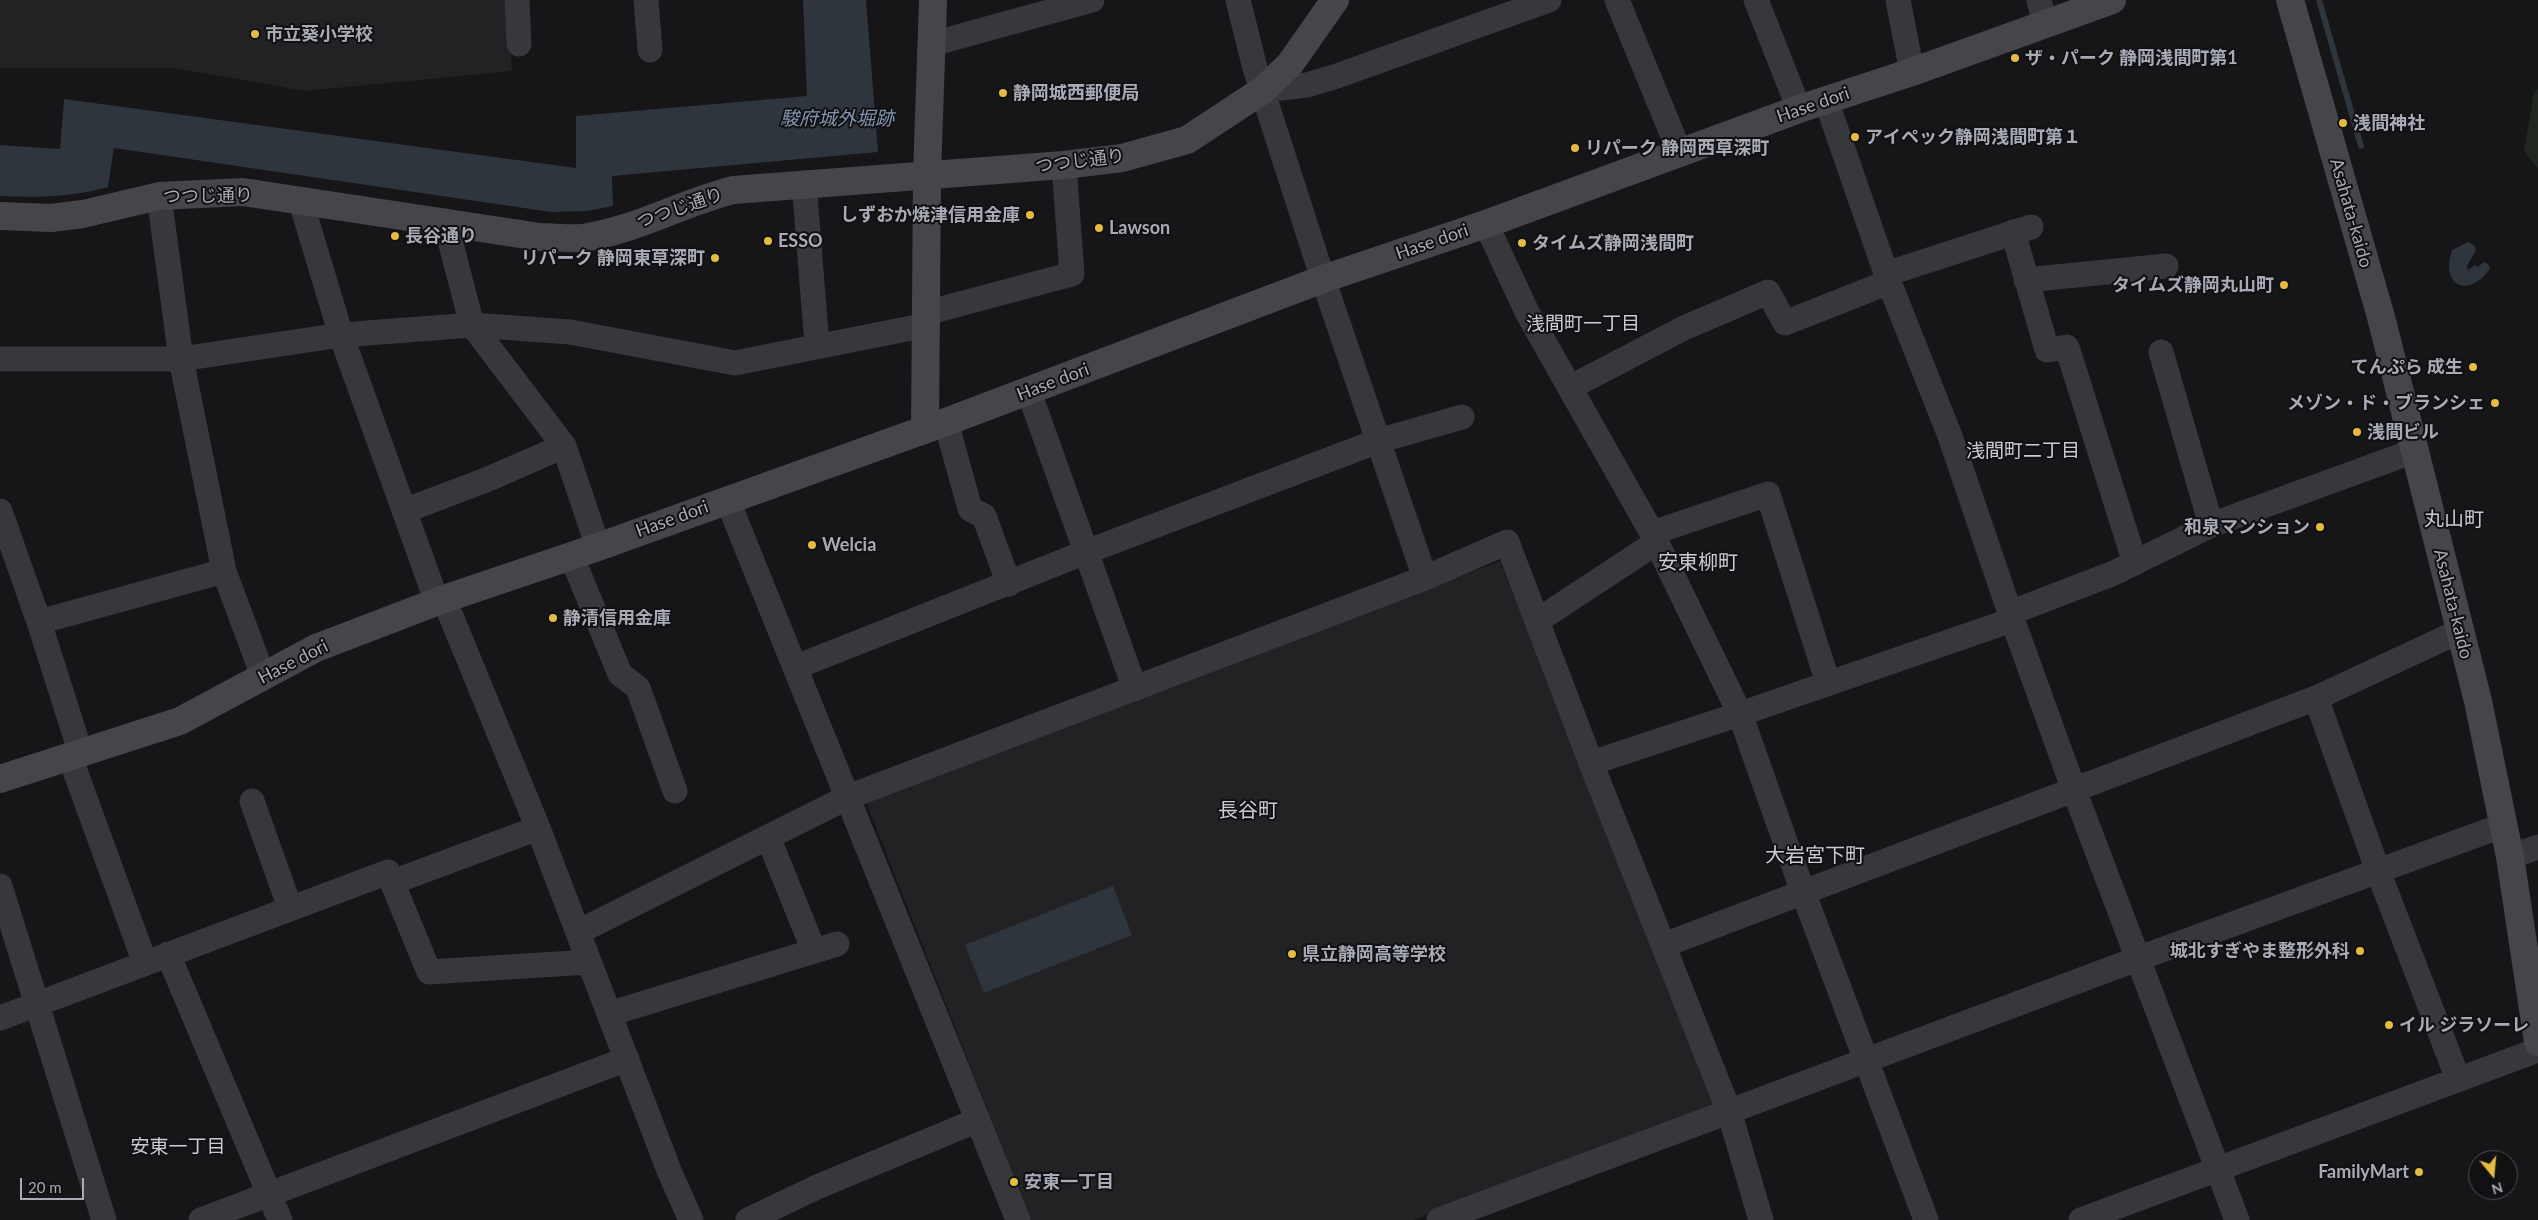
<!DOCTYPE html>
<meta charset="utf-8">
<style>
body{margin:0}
#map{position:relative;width:2538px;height:1220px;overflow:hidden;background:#161517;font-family:Lato,sans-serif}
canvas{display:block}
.north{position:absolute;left:2468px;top:1150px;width:50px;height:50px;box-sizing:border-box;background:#111012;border:1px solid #4d4e54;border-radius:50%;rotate:163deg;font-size:14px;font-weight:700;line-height:20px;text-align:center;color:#a8abb6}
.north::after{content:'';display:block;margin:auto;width:18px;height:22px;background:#e5bc40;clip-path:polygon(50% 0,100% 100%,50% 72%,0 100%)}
.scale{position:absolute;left:20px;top:1178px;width:64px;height:22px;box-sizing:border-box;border:2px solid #a8abb6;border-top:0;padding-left:6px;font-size:15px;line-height:18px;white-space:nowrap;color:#a8abb6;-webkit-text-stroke:4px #111012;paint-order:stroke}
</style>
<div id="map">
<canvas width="2538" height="1220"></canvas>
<div class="north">N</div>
<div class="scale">20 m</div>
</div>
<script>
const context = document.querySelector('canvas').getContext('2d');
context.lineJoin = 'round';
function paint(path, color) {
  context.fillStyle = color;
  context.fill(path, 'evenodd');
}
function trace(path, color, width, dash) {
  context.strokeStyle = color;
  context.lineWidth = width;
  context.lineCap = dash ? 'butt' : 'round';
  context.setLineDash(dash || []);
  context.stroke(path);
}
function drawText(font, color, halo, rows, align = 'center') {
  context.font = font + ' Lato,"Noto Sans JP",sans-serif';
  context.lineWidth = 4;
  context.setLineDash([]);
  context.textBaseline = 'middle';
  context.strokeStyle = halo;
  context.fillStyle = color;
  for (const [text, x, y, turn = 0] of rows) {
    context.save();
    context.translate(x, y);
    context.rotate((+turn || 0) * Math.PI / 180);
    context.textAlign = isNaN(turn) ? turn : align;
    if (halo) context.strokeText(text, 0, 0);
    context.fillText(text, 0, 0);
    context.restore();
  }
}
paint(new Path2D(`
 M0 0H507L512 71 305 91 174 68H0Z
 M1500 561 1720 1106 1413 1220H1031L866 802Z`), '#222124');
paint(new Path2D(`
 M2538 89V168L2524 152 2534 92Z`), '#202721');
paint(new Path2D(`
 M803 0H866L878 152 612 176 613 206 588 211 551 212 114 148 108 187C73 197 37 198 0 196V145L60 149 64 99 576 168V116L807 96Z
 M2468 242 2474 245 2476 250 2467 266 2468 270 2475 265 2478 267 2484 262 2488 264 2490 269C2468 299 2440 286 2452 250Z
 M1113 886 1132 935 984 993 965 945Z`), '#2e353c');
trace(new Path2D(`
 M2319 0 2361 146`), '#2e353c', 6);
trace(new Path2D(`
 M517 0 519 44
 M646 0 650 50
 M1238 0 1255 68 1323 279 1425 578
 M1617 0 1680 153
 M1756 0 1799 109
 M1898 0 1912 72
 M2039 0 2045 24
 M932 44 1092 0
 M1263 90 1307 85 1337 76 1549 0
 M1826 100 1889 282 1950 436 2010 613 2074 790 2237 1220
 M804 183 817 345
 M159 196 181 359 224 571 263 676
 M301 202 341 335 437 602
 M445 221 472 325 564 446 598 547
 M1486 224 1527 312 1652 533 1740 714 1803 892 1926 1220
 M2013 232 2047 350 2067 347 2135 563
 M1886 274 2031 227
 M2026 280 2166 266
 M926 313 1072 274 1064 165
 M2161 352 2211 525
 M0 359H181L341 335 472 325 570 332 735 363 927 325
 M1571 387 1684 328 1768 292 1785 323 1889 282
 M1029 392 1135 689
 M946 422 970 509 984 516 1009 584
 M727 499 1018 1220
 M0 511 39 622 224 571
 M404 511 486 480 564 446
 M1652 533 1768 494 1828 683
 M571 555 620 674 638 688 675 791
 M444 599 538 828 670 1173 691 1220
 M2010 613 2114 573 2211 525 2414 451
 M1537 621 1657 542
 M39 622 81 754
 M796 667 1086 552 1378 441 1462 417
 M2316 698 2378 871 2458 1079
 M70 757 145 963
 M1591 763 1740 714 2012 620
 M252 801 290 908
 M768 837 814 951
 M2510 857 2538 847
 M393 882 538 828
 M0 886 104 1220
 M578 932 848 797 1425 578 1507 542 1591 763 1729 1111 1761 1220
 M1664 945 2316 698 2460 631
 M168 954 280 1220
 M609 1014 837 944
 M0 1018 388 872 429 972 589 962
 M201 1220 627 1059
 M748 1220 817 1187 978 1120
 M1439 1220 2137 959 2504 825
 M2081 1220 2538 1050`), '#37373c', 25);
trace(new Path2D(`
 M2290 0 2381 317 2478 701 2510 857 2538 1042
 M0 216 51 218 83 214 159 196 243 192 540 237C553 237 569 239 582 238 634 231 682 203 733 190L1064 165 1122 158 1187 140 1263 90 1290 64 1335 0
 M925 429 927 175 933 0
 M0 779 180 721 316 648 444 599 598 547 946 422 1323 279 1486 224 1799 109 1912 72 2112 0`), '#45464c', 28);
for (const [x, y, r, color] of [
 [255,34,5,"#e5bc40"],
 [2015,58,5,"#e5bc40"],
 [1003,93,5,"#e5bc40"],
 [2343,123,5,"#e5bc40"],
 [1855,137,5,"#e5bc40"],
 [1575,148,5,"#e5bc40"],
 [1030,215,5,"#e5bc40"],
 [1099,228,5,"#e5bc40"],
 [395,236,5,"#e5bc40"],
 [768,241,5,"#e5bc40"],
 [1522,243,5,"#e5bc40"],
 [715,258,5,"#e5bc40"],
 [2284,285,5,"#e5bc40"],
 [2473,367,5,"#e5bc40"],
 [2495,403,5,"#e5bc40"],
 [2357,432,5,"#e5bc40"],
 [2320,527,5,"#e5bc40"],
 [812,545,5,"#e5bc40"],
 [553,618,5,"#e5bc40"],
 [2360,951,5,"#e5bc40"],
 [1292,954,5,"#e5bc40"],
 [2389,1025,5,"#e5bc40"],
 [2419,1172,5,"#e5bc40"],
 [1014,1182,5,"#e5bc40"]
]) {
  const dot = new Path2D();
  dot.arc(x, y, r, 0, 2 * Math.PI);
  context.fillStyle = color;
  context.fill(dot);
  trace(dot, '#111012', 2);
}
drawText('bold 18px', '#a8abb6', '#111012', [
 ["市立葵小学校",265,34],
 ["ザ・パーク 静岡浅間町第1",2025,58],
 ["静岡城西郵便局",1013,93],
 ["浅間神社",2353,123],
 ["アイペック静岡浅間町第１",1865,137],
 ["リパーク 静岡西草深町",1585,148],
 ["しずおか焼津信用金庫",1020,215,"right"],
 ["Lawson",1109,228],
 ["長谷通り",405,236],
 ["ESSO",778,241],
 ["タイムズ静岡浅間町",1532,243],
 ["リパーク 静岡東草深町",705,258,"right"],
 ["タイムズ静岡丸山町",2274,285,"right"],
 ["てんぷら 成生",2463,367,"right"],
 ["メゾン・ド・ブランシェ",2485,403,"right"],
 ["浅間ビル",2367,432],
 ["和泉マンション",2310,527,"right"],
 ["Welcia",822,545],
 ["静清信用金庫",563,618],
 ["城北すぎやま整形外科",2350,951,"right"],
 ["県立静岡高等学校",1302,954],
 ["イル ジラソーレ",2399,1025],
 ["FamilyMart",2409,1172,"right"],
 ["安東一丁目",1024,1182]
], 'left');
drawText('18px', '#a8abb6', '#111012', [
 ["Hase dori",1813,105,-19],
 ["つつじ通り",1080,161,-7],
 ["つつじ通り",208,196,-1],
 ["つつじ通り",680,208,-19],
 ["Asahata-kaido",2351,213,74],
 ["Hase dori",1432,242,-19],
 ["Hase dori",1053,382,-21],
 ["Hase dori",672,519,-20],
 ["Asahata-kaido",2453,604,76],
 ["Hase dori",293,662,-27]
]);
drawText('italic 19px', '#8296af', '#111012', [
 ["駿府城外堀跡",837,119]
]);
drawText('19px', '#c9cbd3', '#111012', [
 ["浅間町一丁目",1583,324],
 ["浅間町二丁目",2023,451],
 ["安東一丁目",178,1147]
]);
drawText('20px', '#c9cbd3', '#111012', [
 ["丸山町",2454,520],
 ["安東柳町",1698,563],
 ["長谷町",1248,811],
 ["大岩宮下町",1815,856]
]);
</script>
